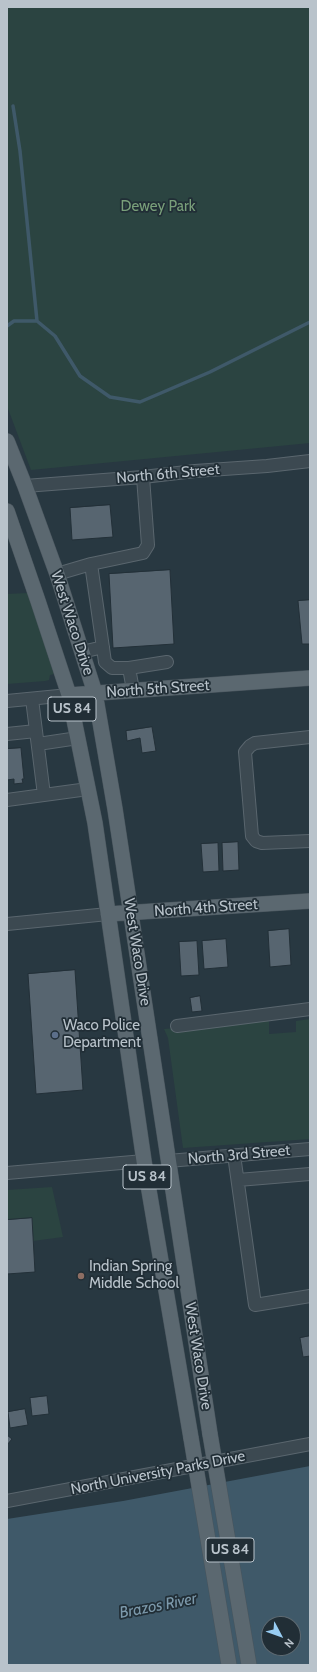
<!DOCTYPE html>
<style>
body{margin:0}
#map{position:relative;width:317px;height:1672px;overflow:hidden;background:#283841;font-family:Cabin,sans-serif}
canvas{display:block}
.frame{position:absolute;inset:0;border:8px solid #b9c3cb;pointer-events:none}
.north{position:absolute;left:261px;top:1616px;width:40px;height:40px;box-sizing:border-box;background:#212e36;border:1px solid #5e6a72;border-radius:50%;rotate:131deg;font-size:11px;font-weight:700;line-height:16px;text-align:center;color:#b9c3cb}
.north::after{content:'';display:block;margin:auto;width:14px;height:18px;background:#97ccf2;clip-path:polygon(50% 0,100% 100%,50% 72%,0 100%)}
</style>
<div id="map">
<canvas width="317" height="1672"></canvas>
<div class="frame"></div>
<div class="north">N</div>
</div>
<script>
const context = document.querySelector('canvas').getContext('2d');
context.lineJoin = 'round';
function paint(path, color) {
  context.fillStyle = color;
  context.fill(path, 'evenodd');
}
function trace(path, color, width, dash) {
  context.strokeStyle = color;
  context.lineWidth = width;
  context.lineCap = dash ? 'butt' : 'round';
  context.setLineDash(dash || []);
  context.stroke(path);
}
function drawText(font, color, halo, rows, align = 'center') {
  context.font = font + ' Cabin,sans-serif';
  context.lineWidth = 3.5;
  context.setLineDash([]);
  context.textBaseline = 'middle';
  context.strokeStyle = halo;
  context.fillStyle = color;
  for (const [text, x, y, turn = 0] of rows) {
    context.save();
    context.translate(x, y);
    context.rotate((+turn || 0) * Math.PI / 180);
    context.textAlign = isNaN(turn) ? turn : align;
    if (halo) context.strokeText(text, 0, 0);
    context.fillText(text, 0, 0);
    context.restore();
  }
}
paint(new Path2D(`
 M7 7H310V443L31 470 7 406Z
 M28 593 54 674 50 675 49 680 45 681 7 684V594Z
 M310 1019V1139L183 1148 168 1038 164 1029 269 1021V1034L296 1032V1021Z
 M52 1187 63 1237 33 1241 31 1218 7 1220V1190Z`), '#2b4441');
paint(new Path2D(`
 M310 1466V1665H7V1519L123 1501ZM269 1624H293V1648H269Z`), '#3f5969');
trace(new Path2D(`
 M13 106 20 151 37 321
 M7 326 14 321H37L55 336 80 376 110 397 140 402 210 372 310 322`), '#3f5969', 3.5);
const building = new Path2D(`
 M110 505 113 537 72 540 70 508Z
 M170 570 174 644 113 648 109 574Z
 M310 600V644H302L298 601Z
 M152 727 156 751 142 753 140 738 127 741 126 731Z
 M21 748 24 779H22L23 783 14 784V779L7 780V749Z
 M238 842 239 870 223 871 222 843Z
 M218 843 219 871 203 872 201 844Z
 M289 929 291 965 270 967 268 931Z
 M226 939 228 967 204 969 202 941Z
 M197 941 199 975 181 976 179 942Z
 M75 970 83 1090 36 1094 28 974Z
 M200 996 202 1011 192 1012 190 998Z
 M32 1218 35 1272 7 1274V1220Z
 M310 1336V1356L303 1357 300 1338Z
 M47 1396 49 1414 32 1416 30 1398Z
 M25 1409 28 1425 10 1428 8 1412Z
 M7 1435 12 1439 7 1445Z`);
paint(building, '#576570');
trace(building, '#233038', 1);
const minor = new Path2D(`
 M25 486 143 477 195 471 267 466 310 461
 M91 564 105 662 112 668H129L167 662
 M57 574 91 564 143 553 148 545 143 477
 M82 652 103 647
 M129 668 133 690
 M32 699 44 795
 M7 701 69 695
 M7 734 36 731
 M310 737 255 743 250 746 245 752 252 836 256 841 262 843 310 841
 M38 744 78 738
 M7 800 88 789
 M7 924 108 914
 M177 1026 310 1009
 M234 1155 255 1305 310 1296
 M168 1161 310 1149
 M7 1173 144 1161
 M238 1180 310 1174
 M7 1501 310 1444`);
const major = new Path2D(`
 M7 441 25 486 57 574 95 693 115 809 210 1434
 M7 511 38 601 69 695 95 823 144 1161 191 1438
 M69 695 310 678
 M108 914 310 901`);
trace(minor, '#5a666e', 14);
trace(major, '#49555d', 16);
trace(minor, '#3c4951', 12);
trace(major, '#5b6870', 15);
const majorBridge = new Path2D(`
 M210 1434 249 1665
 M191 1438 229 1665`);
trace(majorBridge, '#49555d', 16, []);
trace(majorBridge, '#5b6870', 15);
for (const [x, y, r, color] of [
 [55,1035,4,"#5c6f8a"],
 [81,1276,4,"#8d6e63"]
]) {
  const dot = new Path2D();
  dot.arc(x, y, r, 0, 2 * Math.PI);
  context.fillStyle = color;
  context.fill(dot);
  trace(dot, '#212e36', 1.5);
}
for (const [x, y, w] of [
 [72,709,48],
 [147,1177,48],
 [230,1550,48]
]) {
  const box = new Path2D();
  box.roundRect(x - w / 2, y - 12, w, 24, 3);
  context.fillStyle = '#212e36';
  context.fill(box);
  trace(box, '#b9c3cb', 1);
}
drawText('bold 14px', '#b9c3cb', null, [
 ["US 84",72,709],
 ["US 84",147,1177],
 ["US 84",230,1550]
]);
drawText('15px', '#799f7a', '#212e36', [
 ["Dewey Park",158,207]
]);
drawText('15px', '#b9c3cb', '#212e36', [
 ["North 6th Street",168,474,-5],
 ["West Waco Drive",72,623,72],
 ["North 5th Street",158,689,-4],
 ["North 4th Street",206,908,-4],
 ["West Waco Drive",137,952,81],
 ["North 3rd Street",239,1155,-5],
 ["West Waco Drive",198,1356,81],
 ["North University Parks Drive",158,1473,-11]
]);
drawText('15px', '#b9c3cb', '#212e36', [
 ["Waco Police",63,1026],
 ["Department",63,1043],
 ["Indian Spring",89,1267],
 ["Middle School",89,1284]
], 'left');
drawText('italic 16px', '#7c99ab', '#212e36', [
 ["Brazos River",158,1606,-11]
]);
</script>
